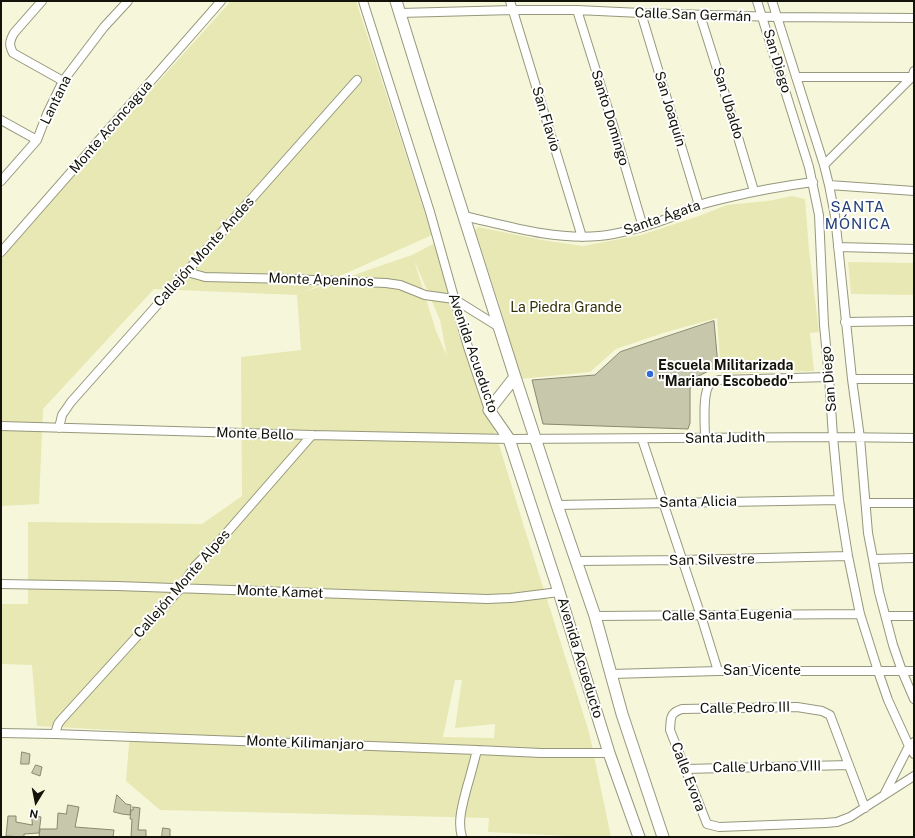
<!DOCTYPE html>
<meta charset="utf-8">
<style>
body{margin:0}
#map{position:relative;width:915px;height:838px;overflow:hidden;background:#f6f7da;font-family:"Public Sans",sans-serif}
canvas{display:block}
.frame{position:absolute;inset:0;border:2px solid #131309;pointer-events:none}
.north{position:absolute;left:16px;top:782px;width:40px;height:40px;-webkit-text-stroke:3px #fff;paint-order:stroke;rotate:190deg;font-size:11px;font-weight:700;line-height:16px;text-align:center;color:#131309}
.north::after{content:'';display:block;margin:auto;width:14px;height:18px;background:#131309;clip-path:polygon(50% 0,100% 100%,50% 72%,0 100%)}
</style>
<div id="map">
<canvas width="915" height="838"></canvas>
<div class="frame"></div>
<div class="north">N</div>
</div>
<script>
const context = document.querySelector('canvas').getContext('2d');
context.lineJoin = 'round';
function paint(path, color) {
  context.fillStyle = color;
  context.fill(path, 'evenodd');
}
function trace(path, color, width, dash) {
  context.strokeStyle = color;
  context.lineWidth = width;
  context.lineCap = dash ? 'butt' : 'round';
  context.setLineDash(dash || []);
  context.stroke(path);
}
function drawText(font, color, halo, rows, align = 'center') {
  context.font = font + ' "Public Sans",sans-serif';
  context.lineWidth = 4;
  context.setLineDash([]);
  context.textBaseline = 'middle';
  context.strokeStyle = halo;
  context.fillStyle = color;
  for (const [text, x, y, turn = 0] of rows) {
    context.save();
    context.translate(x, y);
    context.rotate((+turn || 0) * Math.PI / 180);
    context.textAlign = isNaN(turn) ? turn : align;
    if (halo) context.strokeText(text, 0, 0);
    context.fillText(text, 0, 0);
    context.restore();
  }
}
paint(new Path2D(`
 M231 1H356L432 235 304 292 412 255 437 242 526 533 589 732 611 837H587L488 832 489 818 160 810 126 781 130 731 37 726 32 665 1 664V604H28V522L202 524 242 496 241 357 301 350 297 295 154 289 43 409 39 504 1 506V259L51 201ZM414 260 440 320 447 356 436 331ZM455 680H462L455 728 495 724 494 738 443 737Z
 M792 196 805 199 809 250 819 332 810 333 814 371 721 374 717 318 663 333 616 349 590 372 520 379 500 307 475 230 478 227 542 240 583 246 641 235 699 216 727 205 768 201Z
 M848 262 914 263V295L851 294Z`), '#e7e8b3');
const building = new Path2D(`
 M714 321 718 366 695 378 690 389V423L688 429 543 424 532 380 595 375 620 352Z
 M22 752 30 754 29 764H21Z
 M36 765 42 767 40 776 32 773Z
 M117 795 126 804 131 805 130 815 122 814 114 812Z
 M68 805 79 807 75 827 114 830 113 837H39L40 829H57L58 813 66 814Z
 M133 807 140 808 138 830H146V837H131L132 819H130L131 810H133Z
 M32 815 41 817 39 833 24 834V837L6 836 8 816H16V822L32 825Z
 M163 828 170 829V837H162Z`);
paint(building, '#c7c7ac');
trace(building, '#87886e', 1);
const minor = new Path2D(`
 M42 1 14 33C9 42 9 45 13 53L63 81
 M363 1 430 212 468 347 489 410
 M510 1 582 237
 M757 1 809 167 819 215 824 325 829 377 833 437 839 500 848 556 860 614 878 671 888 700 909 746 914 754
 M772 1 824 165 829 185 835 216 852 379 860 438 868 533 873 559 879 592 893 645 902 671 914 699
 M577 10 613 125 643 227
 M400 13 513 10H577L641 13 777 17 914 18
 M641 13 699 205
 M700 15 729 107 754 191
 M796 77H914
 M1 120 37 140
 M824 165 912 77 914 71
 M1 181 37 140 47 114 63 81 104 27 128 1
 M829 185 914 191
 M464 216C508 226 553 240 599 236 622 234 647 226 669 218 679 214 689 208 700 205 708 202 717 200 726 198 755 191 783 186 813 182
 M838 247 914 249
 M1 252 221 1
 M187 272 205 277 290 279 386 283 400 285 425 295 454 299 499 327
 M845 322 914 321
 M852 379H914
 M1 426 312 435 509 439 833 437 914 438
 M59 428 62 415 71 402 357 80
 M705 438C705 426 702 392 710 384 712 382 716 381 719 380L829 377
 M642 439 701 616 718 671
 M866 503H914
 M557 505 839 500
 M873 559 914 558
 M576 561 683 560 848 556
 M1 584 117 586 487 599 511 598 559 592
 M595 616 860 614
 M886 616H914
 M611 674 718 671H914
 M1 733 55 734 477 750 541 753H609
 M55 734 58 724 61 720 180 589 195 566 216 545 312 435
 M685 769 849 765
 M884 795 909 746 914 742
 M865 808 830 715 822 711 797 707 682 709C669 713 671 719 670 730L707 824 719 827 825 823 837 822 850 817 914 776
 M462 837C457 821 463 803 467 787 471 774 474 762 477 750`);
const tertiary = new Path2D(`
 M396 1 424 91 515 377 557 505 595 616 622 714 663 837
 M515 377 489 410 509 439 559 592 609 753 639 837`);
trace(minor, '#96977c', 10);
trace(tertiary, '#96977c', 13);
trace(minor, '#fff', 8);
trace(tertiary, '#fff', 11);
for (const [x, y, r, color] of [
 [650,374,4,"#2f6cda"]
]) {
  const dot = new Path2D();
  dot.arc(x, y, r, 0, 2 * Math.PI);
  context.fillStyle = color;
  context.fill(dot);
  trace(dot, '#fff', 1.5);
}
drawText('14px', '#131309', '#fff', [
 ["Calle San Germán",693,15,2],
 ["San Diego",777,61,73],
 ["Lantana",56,100,-64],
 ["San Ubaldo",728,103,73],
 ["San Joaquín",670,109,73],
 ["Santo Domingo",610,118,73],
 ["San Flavio",546,119,73],
 ["Monte Aconcagua",111,127,-49],
 ["Santa Ágata",662,218,-19],
 ["Callejón Monte Andes",204,252,-48],
 ["Monte Apeninos",321,280,2],
 ["Avenida Acueducto",473,353,71],
 ["San Diego",829,379,-95],
 ["Monte Bello",255,434,2],
 ["Santa Judith",725,438,-1],
 ["Santa Alicia",698,502,-1],
 ["San Silvestre",712,560,-1],
 ["Callejón Monte Alpes",182,584,-49],
 ["Monte Kamet",280,592,2],
 ["Calle Santa Eugenia",727,615,-1],
 ["Avenida Acueducto",580,658,73],
 ["San Vicente",762,671],
 ["Calle Pedro III",745,708,-1],
 ["Monte Kilimanjaro",305,743,2],
 ["Calle Urbano VIII",767,767,-1],
 ["Calle Evora",688,777,69]
]);
drawText('14px', '#302f05', '#fff', [
 ["La Piedra Grande",566,308]
]);
drawText('bold 14px', '#131309', '#fff', [
 ["Escuela Militarizada",658,366],
 ["\"Mariano Escobedo\"",658,382]
], 'left');
context.letterSpacing = '1px';
drawText('15px', '#234178', '#fff', [
 ["SANTA",858,207],
 ["MÓNICA",858,224]
]);
context.letterSpacing = '0px';
</script>
